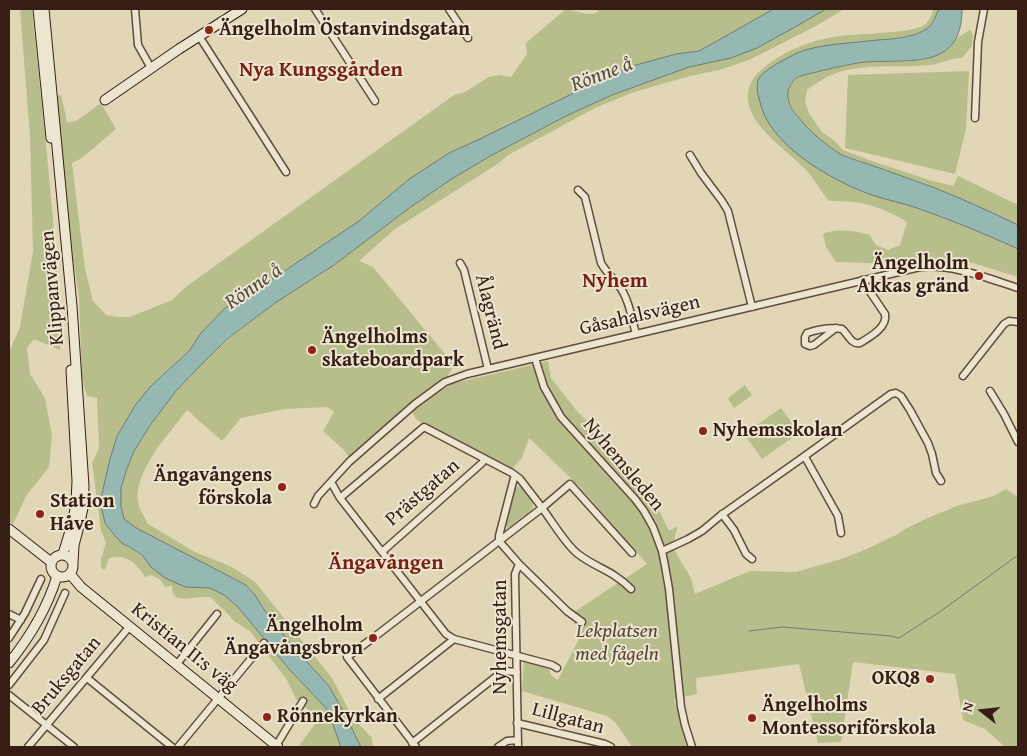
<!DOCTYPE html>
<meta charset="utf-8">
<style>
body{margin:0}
#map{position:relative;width:1027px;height:756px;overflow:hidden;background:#e1d7b7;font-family:"Gentium Book Plus",serif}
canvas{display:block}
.frame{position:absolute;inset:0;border:10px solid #371e14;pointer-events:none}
.north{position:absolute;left:957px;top:686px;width:50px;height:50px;-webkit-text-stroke:4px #ece5d0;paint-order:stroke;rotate:286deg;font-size:14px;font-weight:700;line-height:20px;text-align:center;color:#371e14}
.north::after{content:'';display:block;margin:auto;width:18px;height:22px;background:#371e14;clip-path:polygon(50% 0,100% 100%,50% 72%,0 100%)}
</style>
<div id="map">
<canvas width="1027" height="756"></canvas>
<div class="frame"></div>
<div class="north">N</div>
</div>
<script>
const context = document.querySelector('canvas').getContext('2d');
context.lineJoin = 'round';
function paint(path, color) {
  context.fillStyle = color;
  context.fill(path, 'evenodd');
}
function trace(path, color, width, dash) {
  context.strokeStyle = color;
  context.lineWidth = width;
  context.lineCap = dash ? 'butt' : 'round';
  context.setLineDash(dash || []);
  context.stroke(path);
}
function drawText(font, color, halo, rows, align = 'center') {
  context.font = font + ' "Gentium Book Plus",serif';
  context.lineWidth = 4;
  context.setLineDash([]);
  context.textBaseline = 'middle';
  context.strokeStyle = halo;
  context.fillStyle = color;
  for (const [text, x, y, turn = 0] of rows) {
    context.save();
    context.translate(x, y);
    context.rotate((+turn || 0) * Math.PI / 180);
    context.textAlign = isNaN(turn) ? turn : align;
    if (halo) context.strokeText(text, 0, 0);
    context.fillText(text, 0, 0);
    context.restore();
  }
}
paint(new Path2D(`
 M20 9H32C43 122 58 236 60 350L34 339 27 348 30 374 45 398 52 436 49 467 26 496 13 524 9 521V352L20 327 33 251 30 137Z
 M566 9 587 14 597 13 598 9H774L699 51 676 54 547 106 482 138 449 153 408 180 359 221 259 288 225 308 201 333 190 350 151 386 136 404 129 416 117 436 110 459 101 498 102 510 105 523 115 536 123 544 128 546 142 556 151 567 185 587 210 588 224 595 238 607 289 669 326 708 332 722 341 747H298L316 723 313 714 296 699 287 680 250 631 234 621 227 613 210 597C204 597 198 597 193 598 182 599 172 601 172 586L165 587 161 580 151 575 145 577C136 563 127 554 109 558L105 570 101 568V560L106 542 101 531 92 463 99 448 97 398 87 396 82 379 79 296 69 236 56 96 61 95 67 122 76 121 101 103 116 129 82 158 72 163 85 269 93 301 106 315 116 317H130L172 300 187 286 454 95 465 92 489 77 499 75 511 77 527 54 526 43Z
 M826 9H844L816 26 749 60 719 70 690 76 634 92 597 107 508 155 499 163 395 229 359 261 373 267 454 365 447 377 418 397 349 457 344 450 323 431 334 412 327 407 285 409 241 418 222 441 187 410 158 447 147 465 141 478 137 494 139 507 148 524 195 552 232 567 255 582 332 678 353 718 372 738 373 747H361L344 713 329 686 295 649 265 611 255 595 246 585 137 529 124 519 121 506V488L126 471 134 451 151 424 176 391 197 369 226 341 275 303 334 265 408 209 450 180 492 155 566 116 612 95 689 67 731 58 802 23Z
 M933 9H939L933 23 926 30 913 35 890 39 829 46 802 51 766 71 817 168 843 182 867 193 919 209 985 234 1018 249V277L966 261 931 258 897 264 836 262 826 247 823 234C838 228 855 231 870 235L876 245 888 250 900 245 907 222C891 212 872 204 854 202 846 201 837 201 829 201 821 192 815 180 807 171 788 151 757 132 749 106 745 91 751 78 762 69 782 52 808 41 834 37 849 34 865 35 879 33 891 32 910 31 921 27 928 24 932 16 933 9Z
 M970 30 973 35 972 46 962 58C950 58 941 64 929 65 899 68 862 63 834 74 824 78 815 84 807 90L805 102 809 113 822 132 835 141 843 150 869 160 929 180 953 186 958 176 1018 205V225L935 188 844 156 825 144 807 128 796 115 788 100V90L797 78 810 73 864 62H901L924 60 949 48 957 38Z
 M969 71 966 129 955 174 845 148 848 75Z
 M548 361 551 378 577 411 618 451 629 467 648 490 655 502 669 531 678 526 675 535 674 549 681 562 691 578 695 594 750 571 796 572 841 559 867 549 896 535 907 528 928 518 957 506 994 496 1006 489 1018 497V747H1005L985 729 963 720 955 674 853 662 841 742 818 743 799 664 696 678 697 694 674 699 688 747H632L616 723 607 716 522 691 524 660 548 665 551 675 558 680 580 637 571 614 647 564 579 486 529 438 522 458 511 470 424 424 416 419 411 411 451 384Z
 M745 385 752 395 734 408 728 398Z
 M781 408 799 433 762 459 744 434Z
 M519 486 522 488C526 494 536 502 532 510L510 527 507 528 506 524 514 490 516 488Z`), '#b7bd8b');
const water = new Path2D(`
 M774 9H826L802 23 757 48 731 58 689 67 612 95 566 116 492 155 450 180 408 209 334 265 275 303 226 340 197 369 176 391 151 424 134 451 126 471 121 488V506L124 519 138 529 246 585 255 595 265 611 295 649 329 686 344 713 361 747H341L332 722 326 708 289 669 238 607 224 595 210 588 185 587 165 578 151 567 142 555 128 546 123 544 115 536 105 523 102 510 101 498 110 459 117 436 136 404 151 386 190 350 201 333 225 308 259 288 359 221 408 180 449 153 482 138 596 82 636 65 676 54 699 51Z
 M939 9H962C962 71 909 59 866 62 858 62 800 75 796 78 793 81 789 88 788 91 786 101 793 112 799 118 811 133 826 145 842 155 851 159 862 162 871 165 892 173 914 180 935 188 963 199 991 212 1018 225V249C986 234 953 221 920 209 903 203 886 200 869 194 831 180 769 145 760 102 758 96 756 87 758 80 762 72 771 68 778 63 786 59 794 54 802 51 823 44 854 43 877 40 892 39 911 38 925 30 933 25 935 17 939 9Z`);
paint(water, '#95b8b3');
trace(water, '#6f7a73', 1);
trace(new Path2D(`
 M749 631 782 627 891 636 899 638 941 611 1018 555`), '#6f7a73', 1);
const street = new Path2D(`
 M135 9 138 45 151 68
 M315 9 375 101
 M449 9 468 38
 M199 36 286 172
 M975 118 978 42 984 9
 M690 155 701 173 722 201 728 211 752 307
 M578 190 585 197 601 263C607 274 617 281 623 292 630 304 632 320 636 334
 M460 263 464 270 488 369
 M836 328 814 345 810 346 805 344V337L807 333C819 329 830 327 842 329 848 334 851 345 860 343 870 337 888 327 885 314L862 280
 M535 358 544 387 561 417 635 499 644 511 653 527 662 551 665 566 669 589 681 707 685 725 692 747
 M963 376 1004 324 1009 321 1018 322
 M990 391 1004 414 1018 442
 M805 457 838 516 841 533
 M516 476 514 478 499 536V541L519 564 515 574 518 747
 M331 482 340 498 446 634 454 639 552 665 557 668
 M340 498 424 427 512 473 520 479 540 505
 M314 504 318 496 349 462 415 404 445 382 467 374 920 267C953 264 987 278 1018 288
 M542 508C552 521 566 545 578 554 596 568 614 571 631 589
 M722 514 734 530 746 554 752 559
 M383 551 482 463 485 459
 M662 551 688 539 702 531 720 516 802 458 891 394 896 393 901 396 910 410 928 443 932 454 936 473 941 481
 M519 564 567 611 582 622
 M9 614 21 620
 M9 638 25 613 41 579
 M177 664 217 614
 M87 678 172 747
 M9 685 44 640 65 593
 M9 695 74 747
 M378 699 454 639
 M517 723 605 744 611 747
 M412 743 498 675 505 671 517 672
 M276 746 303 701
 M28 747 130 626
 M178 747 264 643
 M416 747 347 657 373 638 542 508 570 484 632 553
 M498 747 507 741 518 740`);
const secondary = new Path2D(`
 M38 9 51 138
 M44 9 72 306 84 486 83 508 79 526 74 545 73 563
 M105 100 179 49 242 9
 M9 529 51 562
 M63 554 73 521 76 503 77 481 71 370
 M51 566a11 11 0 1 1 22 0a11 11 0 1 1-22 0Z
 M70 574 81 587 278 747
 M9 663C30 637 47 609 57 576`);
trace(street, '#624c3d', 9);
trace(secondary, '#371e14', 11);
trace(street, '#ece5d0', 6);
trace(secondary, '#ece5d0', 9);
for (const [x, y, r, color] of [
 [209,30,5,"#8f2418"],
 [979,276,5,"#8f2418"],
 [312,350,5,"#8f2418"],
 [703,431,5,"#8f2418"],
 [282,487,5,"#8f2418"],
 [40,514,5,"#8f2418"],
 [373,638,5,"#8f2418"],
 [930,679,5,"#8f2418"],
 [267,717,5,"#8f2418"],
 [752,718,5,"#8f2418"]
]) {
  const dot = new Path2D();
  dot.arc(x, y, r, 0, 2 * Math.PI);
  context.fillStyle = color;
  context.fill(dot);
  trace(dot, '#ece5d0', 2);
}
drawText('bold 20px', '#371e14', '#ece5d0', [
 ["Ängelholm Östanvindsgatan",219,30],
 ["Ängelholm",969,264,"right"],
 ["Akkas gränd",969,287,"right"],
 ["Ängelholms",322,338],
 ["skateboardpark",322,361],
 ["Nyhemsskolan",713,431],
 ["Ängavångens",272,476,"right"],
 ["förskola",272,499,"right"],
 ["Station",50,502],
 ["Håve",50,525],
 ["Ängelholm",363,626,"right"],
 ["Ängavångsbron",363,649,"right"],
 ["OKQ8",920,679,"right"],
 ["Ängelholms",762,706],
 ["Montessoriförskola",762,729],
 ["Rönnekyrkan",277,717]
], 'left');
drawText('20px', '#371e14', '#ece5d0', [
 ["Klippanvägen",53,288,-95],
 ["Ålagränd",490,312,76],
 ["Gåsahalsvägen",640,316,-13],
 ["Nyhemsleden",623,465,50],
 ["Prästgatan",423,493,-41],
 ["Nyhemsgatan",501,637,-90],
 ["Kristian II:s väg",184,648,39],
 ["Bruksgatan",67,676,-50],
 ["Lillgatan",568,719,15]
]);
drawText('italic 20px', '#574632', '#ece5d0', [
 ["Lekplatsen",617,632],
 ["med fågeln",617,655]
]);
drawText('bold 21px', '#7a1f14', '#ece5d0', [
 ["Nya Kungsgården",321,71],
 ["Nyhem",615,282],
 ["Ängavången",386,564]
]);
drawText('italic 21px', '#534c44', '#ece5d0', [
 ["Rönne å",602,75,-21],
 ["Rönne å",254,287,-35]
]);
</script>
